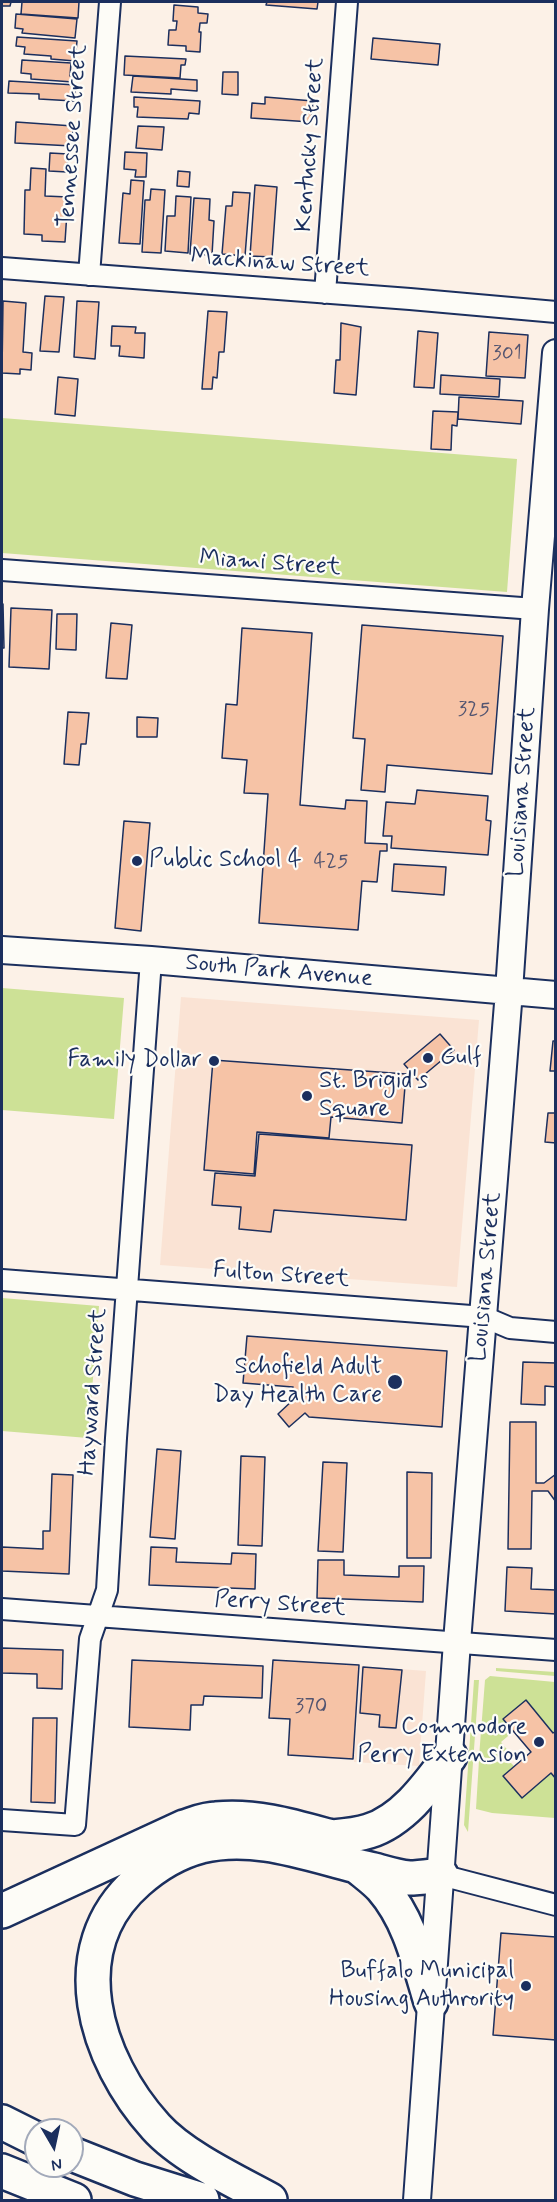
<!DOCTYPE html>
<style>
body{margin:0}
#map{position:relative;width:557px;height:2202px;overflow:hidden;background:#fcf1e7;font-family:Mynerve,sans-serif}
canvas{display:block}
.frame{position:absolute;inset:0;border:3px solid #1b2f5e;pointer-events:none}
.north{position:absolute;left:24px;top:2118px;width:60px;height:60px;box-sizing:border-box;background:#fdfcf7;border:2px solid #a3aaba;border-radius:50%;rotate:171deg;font-size:16px;font-weight:700;line-height:24px;text-align:center;color:#1b2f5e}
.north::after{content:'';display:block;margin:auto;width:21px;height:27px;background:#1b2f5e;clip-path:polygon(50% 0,100% 100%,50% 72%,0 100%)}
</style>
<div id="map">
<canvas width="557" height="2202"></canvas>
<div class="frame"></div>
<div class="north">N</div>
</div>
<script>
const context = document.querySelector('canvas').getContext('2d');
context.lineJoin = 'round';
function paint(path, color) {
  context.fillStyle = color;
  context.fill(path, 'evenodd');
}
function trace(path, color, width, dash) {
  context.strokeStyle = color;
  context.lineWidth = width;
  context.lineCap = dash ? 'butt' : 'round';
  context.setLineDash(dash || []);
  context.stroke(path);
}
function drawText(font, color, halo, rows, align = 'center') {
  context.font = font + ' Mynerve,sans-serif';
  context.lineWidth = 4.5;
  context.setLineDash([]);
  context.textBaseline = 'middle';
  context.strokeStyle = halo;
  context.fillStyle = color;
  for (const [text, x, y, turn = 0] of rows) {
    context.save();
    context.translate(x, y);
    context.rotate((+turn || 0) * Math.PI / 180);
    context.textAlign = isNaN(turn) ? turn : align;
    if (halo) context.strokeText(text, 0, 0);
    context.fillText(text, 0, 0);
    context.restore();
  }
}
paint(new Path2D(`
 M181 997 479 1020 457 1287 160 1265Z
 M361 1666 426 1671 419 1766 354 1762Z`), '#fae3d4');
paint(new Path2D(`
 M2 418 517 459 507 592 2 553Z
 M2 988 124 998 114 1119 2 1110Z
 M2 1298 99 1306 88 1438 2 1431Z
 M496 1668 555 1672V1676L496 1671Z
 M490 1676 555 1682V1731L553 1733 526 1701 514 1731 501 1742 509 1752 500 1759 479 1757 485 1680Z
 M474 1680H479L468 1832 464 1825Z
 M479 1760 511 1763 514 1766 503 1776 522 1798 551 1773 555 1779V1818L492 1813 476 1809Z`), '#cde196');
const building = new Path2D(`
 M2 2H11L10 6H2Z
 M22 2H79L78 18 21 14Z
 M267 2H318L317 9 266 5Z
 M174 5 198 7V13L208 14 207 23H200L199 32H201L200 52 186 51V46L168 45 169 30H176L177 21H173Z
 M16 14 77 19 75 38 22 33 23 29 15 28Z
 M17 37 77 41 75 61 51 59V56L24 54 25 47 16 46Z
 M373 38 440 44 438 65 371 59Z
 M125 56 186 59 185 65H181L180 78 124 75Z
 M22 60 71 63 70 76H73V82L31 79V74L21 73Z
 M223 72H238V95L222 94Z
 M133 76 197 80V91L171 89V94L131 92Z
 M9 81 76 85 74 101 39 99V94L8 93Z
 M134 97 200 101 199 114 189 113 188 119 137 117 138 107H134Z
 M265 97 313 101 311 122 251 118 252 103 265 104Z
 M16 122 73 126 72 146 15 143Z
 M138 126 164 127 162 150 136 148Z
 M125 152 147 153 146 177H135L136 170 124 169Z
 M50 153 68 154 67 172 49 171Z
 M31 168 46 169 45 196 68 197 65 242 42 241V235L24 234 25 190H30Z
 M178 171 190 172 189 187 177 186Z
 M131 180 144 181 140 244 119 243 123 193 130 194Z
 M255 185 277 187 272 257 250 256Z
 M151 189 165 190 161 253 142 252 145 200H150Z
 M233 192 250 193 245 256 222 254 226 206H232Z
 M176 196 191 197 188 253 165 251 167 216H175Z
 M194 198 210 199 209 220 214 221 212 255 190 254Z
 M45 296 64 297 59 352 40 351Z
 M3 301 26 303 23 352 32 353 31 370 20 369V374L2 373Z
 M77 301 99 302 95 359 74 357Z
 M208 311 227 312 224 352H219L217 378 213 377 212 389H202Z
 M341 323 361 327 356 395 334 393 336 360H340Z
 M112 326 136 327 135 333H145L144 358 119 356 120 346H111Z
 M418 331 438 333 434 388 414 387Z
 M489 332 528 335 525 378 486 376Z
 M441 375 500 379 499 397 440 394Z
 M58 377 78 379 75 416 55 414Z
 M459 397 523 401 521 424 458 419Z
 M433 411 458 412 457 426 452 425 451 450 431 449Z
 M2 604H3L4 648H2Z
 M11 608 52 610 49 669 9 667Z
 M57 614H77L76 650 56 649Z
 M111 623 132 625 127 679 106 678Z
 M362 625 503 636 492 774 387 765 385 792 361 790 365 739 353 738Z
 M242 628 312 633 300 805 345 809 346 800 367 801 365 843 387 844V851H380L377 882 362 881 358 930 259 923 268 794 244 793 247 760 222 758 226 704 237 705Z
 M68 712 89 713 86 744H81L79 765 64 764Z
 M137 717 158 718 157 737H137Z
 M417 790 488 796 486 820 491 821 488 855 391 848 392 836H383L386 802 415 804Z
 M124 821 150 823 141 931 115 928Z
 M394 864 446 867 444 895 392 891Z
 M440 1034 454 1050 418 1080 404 1064Z
 M553 1041H556V1071H550Z
 M213 1060 406 1074 402 1123 331 1117 329 1138 257 1132 254 1174 204 1170Z
 M548 1113H556V1143L545 1142Z
 M259 1134 412 1145 406 1220 274 1210 271 1232 239 1229 241 1207 212 1205 215 1173 255 1176Z
 M247 1336 447 1351 442 1427 309 1417 305 1413 289 1427 278 1414 294 1399 290 1395 293 1387 243 1383Z
 M523 1362 556 1363V1387L545 1386V1405L521 1404Z
 M510 1422H536V1483H544L556 1474V1502L548 1491H532L531 1549H508Z
 M157 1449 181 1451 175 1539 150 1537Z
 M241 1456 265 1457 262 1546 238 1545Z
 M323 1462 347 1463 343 1552 318 1551Z
 M407 1472 432 1473 431 1558H407Z
 M52 1474 73 1475 69 1574 2 1571V1547L43 1549V1531H50Z
 M151 1547 177 1548 176 1562 231 1564 232 1553 256 1554 255 1589 149 1585Z
 M318 1560H344V1575L399 1577V1566H424L423 1602 317 1598Z
 M507 1567 532 1568 531 1589 556 1590V1614L505 1611Z
 M2 1648 63 1650 62 1689 37 1688V1674L2 1673Z
 M132 1660 263 1666 262 1698 204 1696 203 1705H191L190 1730 129 1727Z
 M273 1660 359 1665 353 1759 288 1755 290 1719 269 1718Z
 M363 1667 402 1670 396 1728 379 1727 380 1715 360 1713Z
 M526 1700 553 1733 556 1731V1779L551 1773 522 1798 503 1776 531 1752 503 1719Z
 M33 1718H57L55 1803 31 1802Z
 M501 1933 556 1937V2040L493 2035Z`);
paint(building, '#f6c3a6');
trace(building, '#1b2f5e', 1.5);
const minor = new Path2D(`
 M2 268 410 299 556 312
 M89 275 110 2
 M325 293 347 2
 M2 570 535 609
 M2 1280 484 1317 510 1328 556 1332
 M2 1609 556 1650
 M2 1820 75 1825 90 1639 107 1590 116 1438 151 960
 M441 1875 556 1905`);
const tertiary = new Path2D(`
 M2 950 151 960 556 995
 M417 2200 457 1642 509 991 535 609 556 353`);
const motorway = new Path2D(`
 M332 1837C344 1836 357 1835 369 1831 404 1820 429 1784 450 1756
 M358 1867C366 1874 375 1880 382 1888 410 1920 419 1963 431 2002
 M2 1911 184 1827C194 1824 205 1819 216 1819 257 1815 295 1827 335 1838
 M2 2122 36 2139
 M72 2154 135 2179 202 2200
 M2 2171 74 2200
 M270 2200C235 2181 182 2156 156 2127 95 2060 60 1949 138 1881 156 1865 178 1852 201 1846 260 1832 317 1858 374 1870 385 1873 398 1877 409 1878 420 1878 431 1876 441 1875`);
trace(minor, '#1b2f5e', 24);
trace(tertiary, '#1b2f5e', 30);
trace(motorway, '#1b2f5e', 38);
trace(minor, '#fdfcf7', 20);
trace(tertiary, '#fdfcf7', 26);
trace(motorway, '#fdfcf7', 33);
for (const [x, y, r, color] of [
 [137,861,6,"#1b2f5e"],
 [428,1058,6,"#1b2f5e"],
 [214,1061,6,"#1b2f5e"],
 [307,1096,6,"#1b2f5e"],
 [395,1382,8,"#1b2f5e"],
 [539,1742,6,"#1b2f5e"],
 [526,1986,6,"#1b2f5e"]
]) {
  const dot = new Path2D();
  dot.arc(x, y, r, 0, 2 * Math.PI);
  context.fillStyle = color;
  context.fill(dot);
  trace(dot, '#fdfcf7', 2);
}
drawText('21px', '#525470', null, [
 ["301",507,355],
 ["325",474,711],
 ["425",331,863],
 ["370",311,1708]
]);
drawText('24px', '#1b2f5e', '#fdfcf7', [
 ["Tennessee Street",74,136,-86],
 ["Kentucky Street",311,145,-86],
 ["Mackinaw Street",280,264,4],
 ["Miami Street",270,564,4],
 ["Louisiana Street",523,792,-86],
 ["South Park Avenue",279,972,5],
 ["Fulton Street",281,1276,4],
 ["Louisiana Street",487,1277,-85],
 ["Hayward Street",94,1392,-86],
 ["Perry Street",280,1605,4]
]);
drawText('24px', '#1b2f5e', '#fdfcf7', [
 ["Public School 4",149,861,"left"],
 ["Gulf",440,1058,"left"],
 ["Family Dollar",202,1061],
 ["St. Brigid's",319,1082,"left"],
 ["Square",319,1110,"left"],
 ["Schofield Adult",382,1368],
 ["Day Health Care",382,1396],
 ["Commodore",527,1728],
 ["Perry Extension",527,1756],
 ["Buffalo Municipal",514,1972],
 ["Housing Authrority",514,2000]
], 'right');
</script>
